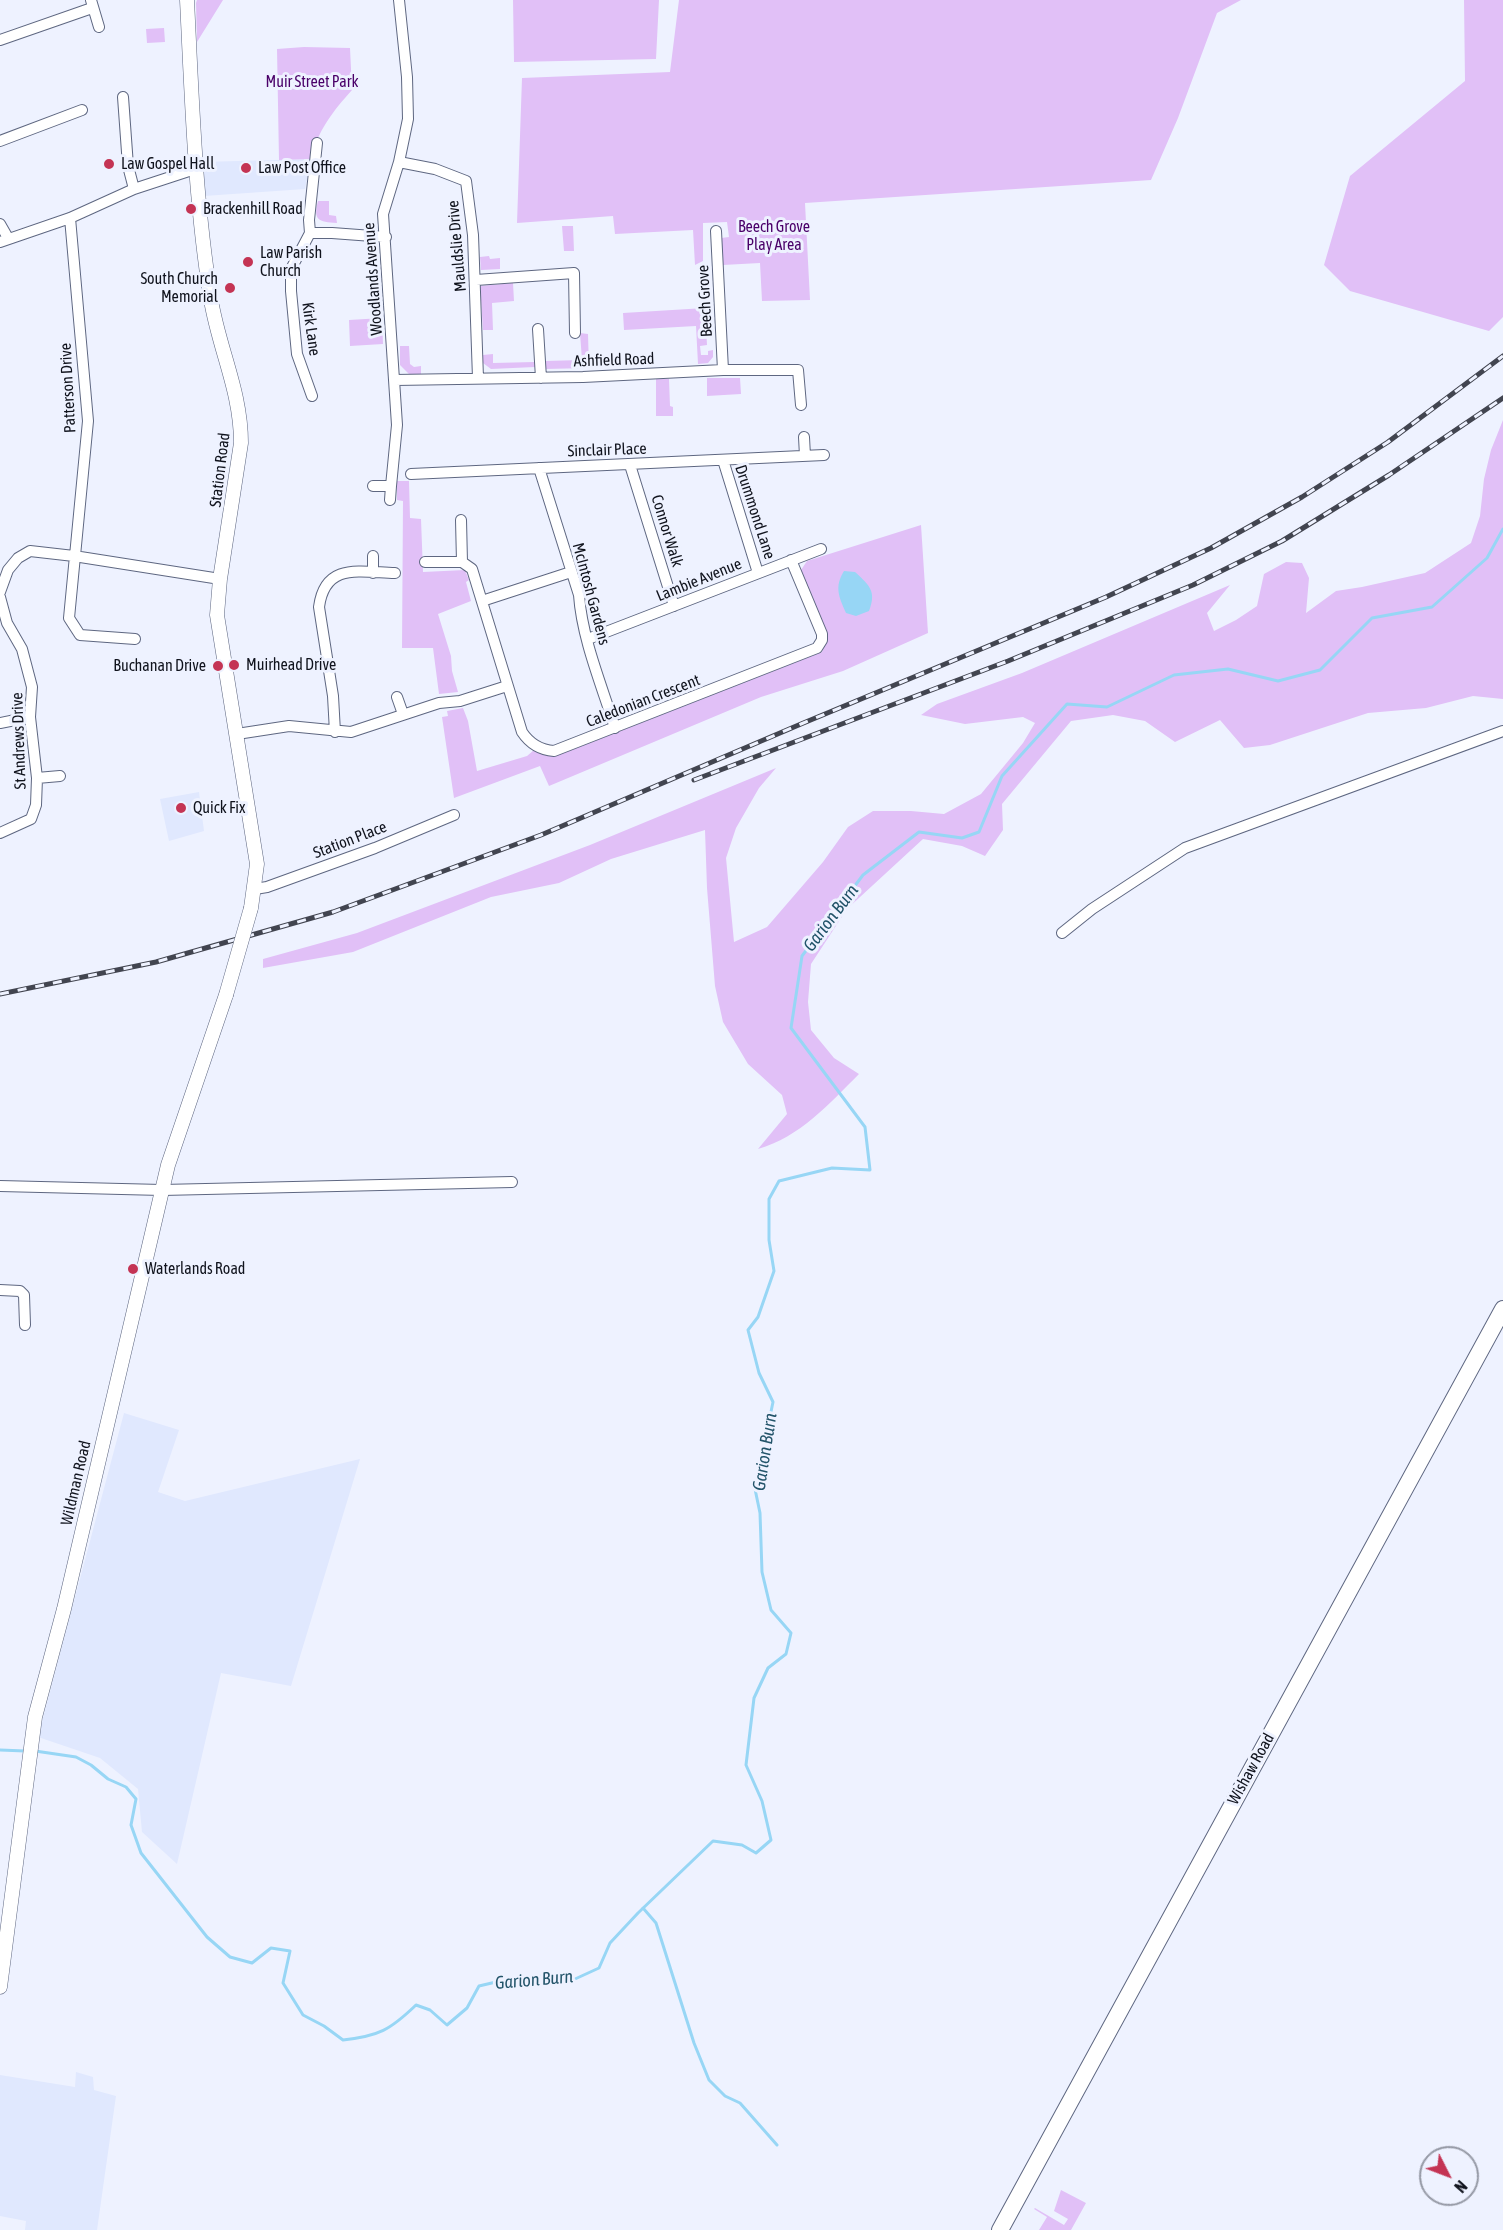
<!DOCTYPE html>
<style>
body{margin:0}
#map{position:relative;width:1503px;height:2230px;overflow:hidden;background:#eef2ff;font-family:"Asap Condensed",sans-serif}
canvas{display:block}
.north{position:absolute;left:1419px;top:2146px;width:60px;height:60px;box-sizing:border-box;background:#eef2ff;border:2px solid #9599a5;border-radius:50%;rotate:132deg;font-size:16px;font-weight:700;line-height:24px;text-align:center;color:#10131d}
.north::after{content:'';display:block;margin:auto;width:21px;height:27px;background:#c43454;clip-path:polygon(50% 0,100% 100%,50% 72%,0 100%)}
</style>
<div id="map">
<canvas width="1503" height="2230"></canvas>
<div class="north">N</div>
</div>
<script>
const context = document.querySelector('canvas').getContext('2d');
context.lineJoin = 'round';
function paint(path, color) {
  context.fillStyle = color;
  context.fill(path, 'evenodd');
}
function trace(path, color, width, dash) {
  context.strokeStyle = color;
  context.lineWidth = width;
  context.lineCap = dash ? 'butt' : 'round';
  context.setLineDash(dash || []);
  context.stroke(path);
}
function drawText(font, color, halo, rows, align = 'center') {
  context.font = font + ' "Asap Condensed",sans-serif';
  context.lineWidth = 6;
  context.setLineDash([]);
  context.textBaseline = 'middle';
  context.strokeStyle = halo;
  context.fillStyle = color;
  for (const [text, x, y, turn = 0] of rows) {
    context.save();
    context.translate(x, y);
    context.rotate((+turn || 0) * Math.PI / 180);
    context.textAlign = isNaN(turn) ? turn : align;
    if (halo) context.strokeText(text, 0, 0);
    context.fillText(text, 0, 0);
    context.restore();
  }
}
paint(new Path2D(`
 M311 159 305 189 204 196 201 162Z
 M199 792 204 831 169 841 160 799Z
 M124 1413 179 1430 158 1492 185 1501 360 1459 291 1686 221 1673 177 1864 142 1832 138 1789 100 1758 38 1737Z
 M76 2072 93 2077 94 2090 116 2096 97 2230H25L26 2221 0 2216V2075L75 2087Z`), '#e0e8fe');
paint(new Path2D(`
 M197 0H223L197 42 196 3Z
 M513 0H659L656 59 514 62Z
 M679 0H1241L1217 13 1178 118 1151 180 805 203 810 300 762 301 760 263 723 265 721 238 729 237 727 222 703 223V261L695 265 693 230 615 234 613 216 517 223 522 78 670 72Z
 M1464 0H1503V317L1489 331 1350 291 1324 265 1350 176 1465 81Z
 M164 28 165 42 147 43 146 29Z
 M304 47 350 48 352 90C333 111 317 132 311 159L279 160 277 49Z
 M318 201H329V215L336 216 337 223C318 222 313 220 318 201Z
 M562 226H573L574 251H564Z
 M489 256 490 259 500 258V269L481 270 480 257Z
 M513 283 514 301 492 303 493 330H483L480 286Z
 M705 308 707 345 700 346 701 355H708V351L713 350V357L708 363 698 364 696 326 624 330 623 313Z
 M382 318 383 344 350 346 349 320Z
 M580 333 588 334 589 368 545 369V361L582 360Z
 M400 346H409L410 364 414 367 421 366V374H409L400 365Z
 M493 354V363L534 362 535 367 491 369 483 363V355Z
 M707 378H740L741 394 707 396Z
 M656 379H669L670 406 673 407V416H656Z
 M1503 420V699L1473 696 1426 708 1368 713 1270 745 1244 748 1220 720 1175 742 1145 721 1113 715 1071 721 1002 804 1003 830 985 856 962 846 923 839 847 909 811 964 808 1002 811 1030 834 1058 859 1074C829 1104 800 1137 758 1149L787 1114 782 1095 748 1064 723 1022 715 986 707 888 705 830 611 859 559 883 491 897 353 952 263 968V959L357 933 590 845 776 768 759 788 736 828 726 858 734 942 767 927 823 862 848 827 873 811H911L944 814 981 794 1023 743 1035 723 1023 717 965 724 921 715 937 704 1022 673 1230 585 1207 613 1214 631 1236 620 1257 606 1264 574 1286 562 1302 563 1309 578 1306 613 1336 591 1362 587 1425 573 1471 543 1480 516 1484 479 1491 450Z
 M397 481H409L410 518 421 519 423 572 465 570 469 580 466 582 471 601 438 614 451 656 452 671 458 692 439 694 433 648H402L403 501 397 500Z
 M921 525 928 633 843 671 761 697 549 786 540 766 454 798 442 717 448 716 447 711 463 708 468 721 477 771 527 756 534 750 560 754 569 751 822 652 827 639 801 570 807 561Z
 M1061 2190 1086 2203 1071 2230H1039L1047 2217 1034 2209 1035 2208 1064 2225 1068 2219 1054 2211Z`), '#e1c0f7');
paint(new Path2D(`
 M844 571 855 572C869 585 877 591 869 611L856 616 846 613C839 597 834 587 844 571Z`), '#97d6f5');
trace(new Path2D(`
 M0 1750 25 1751
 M35 1751 76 1757 91 1765 108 1779 126 1787 136 1799 131 1825 141 1853 207 1937 230 1957 252 1963 271 1948 290 1951 283 1983 303 2015 324 2026 343 2040C379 2036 390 2030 416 2005L430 2010 447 2025 467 2008 479 1986 513 1978 545 1976 575 1979 599 1968 610 1943 638 1913 713 1841 742 1845 756 1853 771 1840 762 1801 746 1765 754 1698 768 1668 786 1654 791 1633 771 1610 762 1572 760 1513 755 1489 773 1402 759 1373 748 1330 758 1317 774 1271 769 1240V1199L779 1181 832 1168 870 1170 865 1127 791 1028 802 956 863 875 919 832 962 838 979 832 1002 776 1067 704 1107 707 1174 675 1228 669 1278 681 1320 670 1372 618 1432 607 1487 558 1503 529
 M643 1908 656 1923 694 2043 709 2080 725 2096 740 2103 777 2145`), '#97d6f5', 3);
const street = new Path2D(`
 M91 0 99 27
 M0 40 92 8
 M123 97 128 166 134 189
 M0 141 82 110
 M317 143 309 220 310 233H332L386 237
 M399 162 435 169 466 181 473 235 478 378
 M70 218 88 421 69 618 80 635 135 639
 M0 224 8 238
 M716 231 723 370
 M310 233 291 269V291L297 354 312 396
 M0 242 70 218 134 189 195 169
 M476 280 574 273 575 333
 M538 329 541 378
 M395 380 583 377 723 370H798L801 405
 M804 437 805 456
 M723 460 758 573
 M630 465 674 606
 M539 468 579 595C582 639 602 686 615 728
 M411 474 824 455
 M373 486H391L397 425 383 214 399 162 408 119 407 77 399 0
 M390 500 391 486
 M461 520 462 562
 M425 562H462L472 569 522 732C530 744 540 750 554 751L817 648 822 640V634L791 560
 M373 573V556
 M0 592 8 570 18 558 30 551 74 556 220 579
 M0 597 7 623 22 649 32 687 30 717 37 778 36 805 31 819 0 833
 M482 601 571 572
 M588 639 821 549
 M397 697 403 714
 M0 723 30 717
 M335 732 333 696 319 607C325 562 360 572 395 573
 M237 734 289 726 351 732 439 703 460 701 507 686
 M37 778 60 776
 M255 889 267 887 375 848 454 815
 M1062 933 1092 909 1185 848 1503 731
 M0 1186 162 1190 512 1182
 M0 1290 20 1291 24 1295 25 1325`);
const secondary = new Path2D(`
 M187 0C192 101 195 201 211 300 219 349 241 391 241 443L220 579 217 615 257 864 251 908
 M0 1987 35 1717 64 1609 168 1165 226 995`);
const primary = new Path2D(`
 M1000 2230 1503 1309`);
trace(street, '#5e6781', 12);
trace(secondary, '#5e6781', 15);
trace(primary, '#5e6781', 18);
trace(street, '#fff', 10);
trace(secondary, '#fff', 14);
trace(primary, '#fff', 16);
const rail = new Path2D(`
 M694 780 1008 661 1193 585 1282 541 1389 475 1503 398
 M0 994 156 962 333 912 541 835 801 724 1106 597 1211 548 1302 497 1388 442 1503 356`);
trace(rail, '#424550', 5);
trace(rail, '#eef2ff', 3, [9]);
const secondaryBridge = new Path2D(`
 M226 995 251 908`);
trace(secondaryBridge, '#5e6781', 15, []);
trace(secondaryBridge, '#fff', 14);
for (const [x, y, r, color] of [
 [109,164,6,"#c43454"],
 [246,168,6,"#c43454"],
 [191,209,6,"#c43454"],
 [248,262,6,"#c43454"],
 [230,288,6,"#c43454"],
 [234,665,6,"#c43454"],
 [218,666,6,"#c43454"],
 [181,808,6,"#c43454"],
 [133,1269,6,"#c43454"]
]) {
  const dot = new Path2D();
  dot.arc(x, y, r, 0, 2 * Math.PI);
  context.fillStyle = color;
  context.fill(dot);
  trace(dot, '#eef2ff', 2);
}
drawText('16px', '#4a0069', '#eef2ff', [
 ["Muir Street Park",312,82],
 ["Beech Grove",774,227],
 ["Play Area",774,245]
]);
drawText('16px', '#10131d', '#eef2ff', [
 ["Law Gospel Hall",121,164],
 ["Law Post Office",258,168],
 ["Brackenhill Road",203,209],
 ["Law Parish",260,253],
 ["Church",260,271],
 ["South Church",218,279,"right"],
 ["Memorial",218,297,"right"],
 ["Muirhead Drive",246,665],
 ["Buchanan Drive",206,666,"right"],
 ["Quick Fix",193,808],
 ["Waterlands Road",145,1269]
], 'left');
drawText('16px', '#10131d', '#eef2ff', [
 ["Mauldslie Drive",457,246,-95],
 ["Woodlands Avenue",373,279,-94],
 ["Beech Grove",705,301,-93],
 ["Kirk Lane",311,329,82],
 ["Ashfield Road",614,360,-2],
 ["Patterson Drive",68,388,-93],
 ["Sinclair Place",607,450,-2],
 ["Station Road",220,470,-83],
 ["Drummond Lane",755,512,72],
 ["Connor Walk",667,531,73],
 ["Lambie Avenue",699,580,-22],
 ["McIntosh Gardens",591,594,75],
 ["Caledonian Crescent",643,701,-21],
 ["St Andrews Drive",19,741,-92],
 ["Station Place",350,840,-21],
 ["Wildman Road",76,1483,-77],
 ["Wishaw Road",1251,1769,-61]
]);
drawText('italic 18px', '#23546a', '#eef2ff', [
 ["Garion Burn",831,918,-53],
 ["Garion Burn",765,1452,-81],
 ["Garion Burn",534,1980,-5]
]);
</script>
